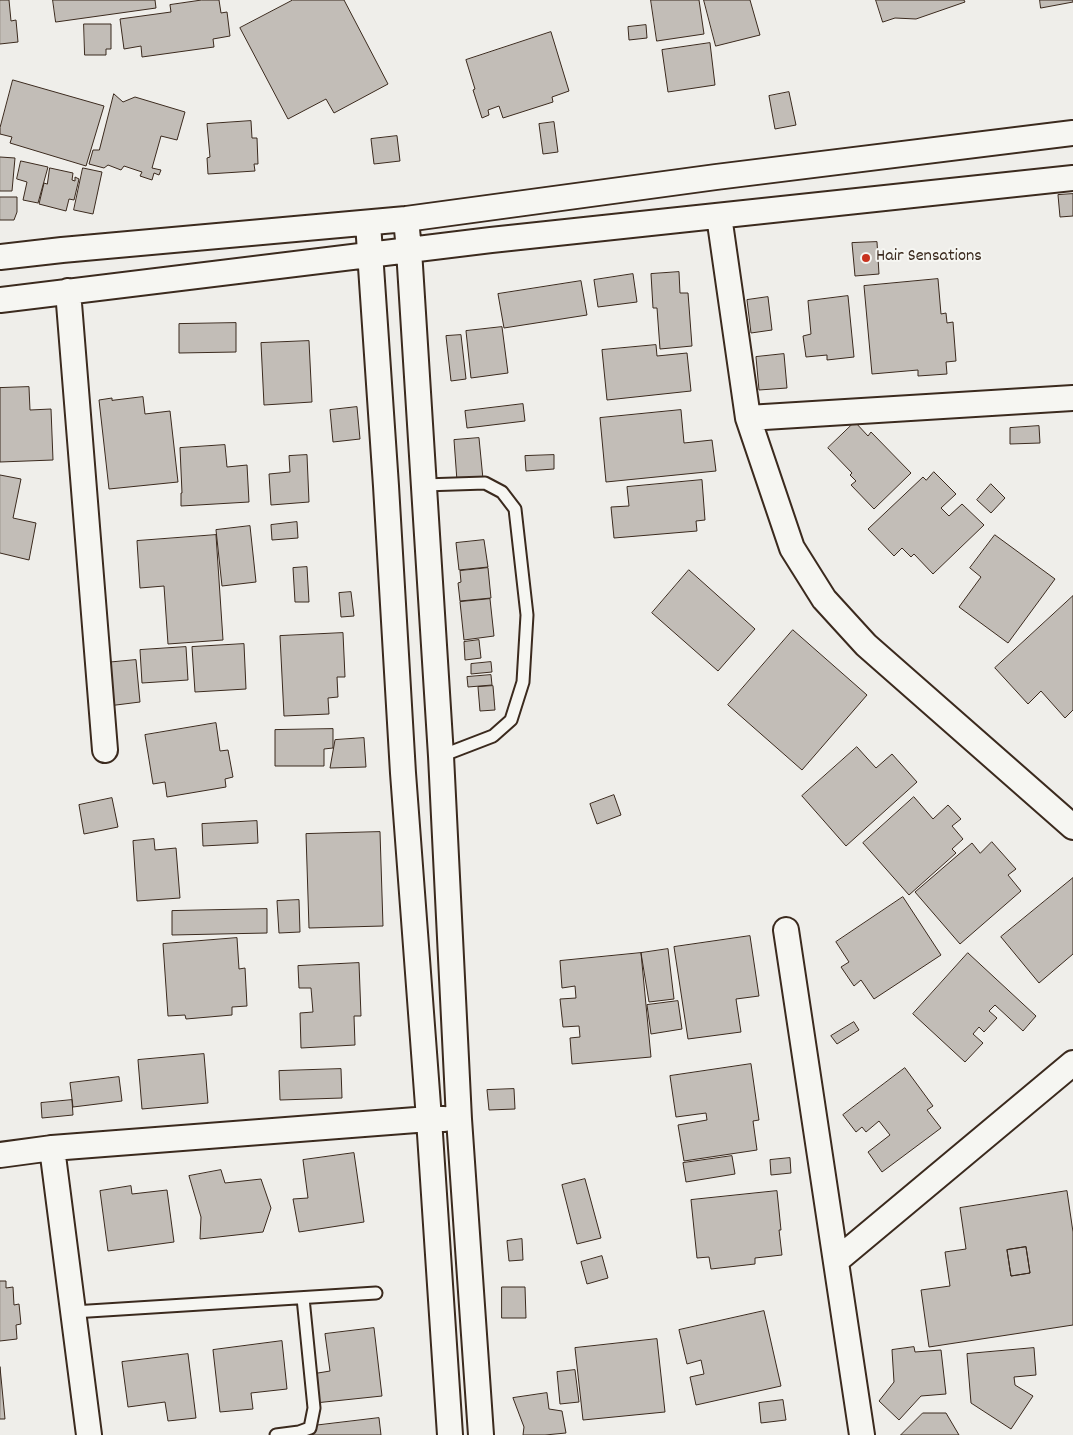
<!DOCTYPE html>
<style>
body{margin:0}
canvas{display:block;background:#efeeea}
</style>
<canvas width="1073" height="1435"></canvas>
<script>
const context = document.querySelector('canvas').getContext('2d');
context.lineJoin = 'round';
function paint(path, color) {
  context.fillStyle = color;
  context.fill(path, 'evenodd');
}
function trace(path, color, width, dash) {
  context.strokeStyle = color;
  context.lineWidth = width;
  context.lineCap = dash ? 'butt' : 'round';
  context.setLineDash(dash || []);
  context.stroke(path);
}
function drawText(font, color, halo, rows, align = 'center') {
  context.font = font + ' Dekko,sans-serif';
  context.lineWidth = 4;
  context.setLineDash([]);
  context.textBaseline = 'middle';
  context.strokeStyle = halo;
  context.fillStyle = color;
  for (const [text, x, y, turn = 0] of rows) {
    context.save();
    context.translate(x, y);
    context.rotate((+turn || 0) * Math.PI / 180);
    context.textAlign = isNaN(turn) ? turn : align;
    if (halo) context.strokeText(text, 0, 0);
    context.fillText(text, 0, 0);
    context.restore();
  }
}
const building = new Path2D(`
 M0 0H9L11 21 16 20 18 42 0 44Z
 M53 0H155L156 8 56 22Z
 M202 0H219L221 13 227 12 230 36 213 39 214 47 142 57 141 46 124 49 120 19 171 12 170 5Z
 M293 0H344L388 84 334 113 326 99 288 119 240 28Z
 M651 0H699L704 34 657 41Z
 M704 0H750L760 35 716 46Z
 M876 0H964L965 2 916 19 895 18 883 22Z
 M1040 0H1073V2L1041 8Z
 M84 24H111V49H106V55H85Z
 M646 25 647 38 629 40 628 27Z
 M551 32 569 91 552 97 553 102 503 118 499 106 488 110 489 115 482 118 473 90 475 89 466 60Z
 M710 43 715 85 668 92 662 50Z
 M13 80 104 106 86 166 10 143 12 137 0 134V128Z
 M789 92 796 125 775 129 769 96Z
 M114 94 123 102 135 97 185 112 177 140 161 136 152 168 161 170 159 175 154 173 152 180 140 176 142 172 124 166 121 170 108 165 104 168 89 164 93 150H99Z
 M251 121 252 138H257L258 164H254L255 171 208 174 207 158 210 157 207 124Z
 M554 122 558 152 543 154 539 124Z
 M397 136 400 161 374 164 371 139Z
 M0 157 15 158 12 191H0Z
 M21 161 48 167 38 203 23 200 27 182 17 179Z
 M50 168 73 173 72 180 75 181V177L79 179 74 200 69 199 66 211 39 204 44 183 47 184Z
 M83 168 102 172 93 214 74 210Z
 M1073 194V216L1060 217 1058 195Z
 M0 197H17V212L14 220H0Z
 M877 242 879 274 855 276 852 243Z
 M679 272 680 293H688L692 346 660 349 657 308H653L651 274Z
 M633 274 637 302 598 307 594 280Z
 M938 279 941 314 946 313 947 323 953 322 956 361 946 362 947 374 918 376V370L872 374 864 286Z
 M581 281 587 315 504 328 498 294Z
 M848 296 854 357 827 360V355L806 357 803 336 811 334 808 301Z
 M768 297 772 330 751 333 747 300Z
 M236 323V352L179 353V324Z
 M502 327 508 373 471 378 466 331Z
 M461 335 466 379 451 381 446 336Z
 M309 341 312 402 264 405 261 343Z
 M656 345 657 356 687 353 691 391 607 400 602 350Z
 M784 354 787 388 759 390 756 357Z
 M29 387 30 410 51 409 53 460 0 462V388Z
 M143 397 145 414 170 411 178 482 109 489 99 400 112 398V400Z
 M523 404 525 421 467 428 465 411Z
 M357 407 360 439 333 442 330 410Z
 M681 410 684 443 712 440 716 471 606 482 600 418Z
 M855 422 868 436 871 432 911 473 874 509 851 485 856 481 850 475 852 473 828 448Z
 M1039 426 1040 443 1010 444V428Z
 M479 438 483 479 457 481 454 440Z
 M225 445 227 467 247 465 249 502 181 506V493H182L180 448Z
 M307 455 309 502 271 505 269 474 290 472 289 456Z
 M554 455V469L526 471 525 456Z
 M934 472 956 494 941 508 949 516 962 504 984 525 933 574 914 554 911 557 902 548 894 556 868 529 923 477 926 480Z
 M0 475 21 479 13 518 36 523 29 560 0 553Z
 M702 480 705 520 696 521 697 531 614 538 611 507 629 506 627 487Z
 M991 484 1005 498 991 513 977 500Z
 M297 522 298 538 272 540 271 525Z
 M250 526 256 582 222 586 216 530Z
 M216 535 223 640 168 644 164 586 140 588 137 541Z
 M995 535 1055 579 1008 643 959 607 981 577 970 568Z
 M484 540 488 567 459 570 456 543Z
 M307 567 309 602H295L293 568Z
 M488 568 491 598 460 601 458 583 461 582 460 571Z
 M689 570 755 629 718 671 652 613Z
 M351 592 354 616 341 617 339 593Z
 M1073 596V710L1065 718 1041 691 1028 704 995 668Z
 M490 599 494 636 464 640 460 602Z
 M793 630 867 695 802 770 728 705Z
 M343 633 345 677H337L338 697 328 698 329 714 284 716 280 636Z
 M479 640 481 658 465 660 464 642Z
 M244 644 246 689 195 692 192 647Z
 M186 647 188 680 142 683 140 650Z
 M136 660 140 702 108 706 104 663Z
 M491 662 492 672 471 674V664Z
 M491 675 492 685 468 687 467 677Z
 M493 686 495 710 480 711 478 687Z
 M216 723 220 751 228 750 233 777 225 779 226 787 167 797 165 782 153 784 145 735Z
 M333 729V748L324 749V766H275V730Z
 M364 738 366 767 330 768 335 740Z
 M857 747 876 768 892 754 917 782 846 846 802 796Z
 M614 795 621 815 597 824 590 804Z
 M914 797 933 819 948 805 961 819 952 826 963 839 952 849 956 853 909 895 863 843Z
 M112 798 118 827 84 834 79 805Z
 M257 821 258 843 203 846 202 824Z
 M380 832 383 926 309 928 306 834Z
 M154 839 155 850 176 848 180 898 137 901 133 841Z
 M992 842 1016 869 1008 875 1021 891 960 944 915 892 972 843 980 853Z
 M1073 878V954L1039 983 1001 937Z
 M903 897 941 955 874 999 861 980 854 986 841 967 849 962 836 942Z
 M299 900 300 932 279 933 277 901Z
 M267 909V933L172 935V911Z
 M750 936 759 996 736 999 741 1032 688 1039 674 947Z
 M237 938 239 969 245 968 247 1006 232 1007V1015L186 1019 185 1015 168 1016 163 944Z
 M668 949 674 999 649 1002 641 953Z
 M641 953 651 1057 572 1064 570 1038 580 1037 579 1026 563 1027 560 999 576 998 575 986 562 988 560 961Z
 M968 953 1036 1016 1023 1031 995 1005 989 1011 997 1018 984 1032 979 1027 973 1034 983 1043 965 1062 913 1014Z
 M359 963 361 1016H354L355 1045 301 1048 300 1013 313 1012 311 988H299L298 966Z
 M678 1001 682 1029 651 1034 647 1005Z
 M854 1022 859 1030 837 1044 831 1036Z
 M204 1054 208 1103 142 1109 138 1060Z
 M751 1064 759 1120 753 1121 757 1150 684 1161 678 1125 707 1120 706 1113 676 1117 670 1076Z
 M905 1068 933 1106 927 1110 941 1128 882 1172 868 1152 890 1135 879 1121 866 1132 862 1127 856 1132 843 1115Z
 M341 1069 342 1098 280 1100 279 1071Z
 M119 1077 122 1101 73 1107 70 1083Z
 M514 1089 515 1109 489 1110 487 1090Z
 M72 1100 73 1115 42 1118 41 1103Z
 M354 1153 364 1222 299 1232 293 1199 308 1198 303 1160Z
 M732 1156 735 1174 686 1182 683 1163Z
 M790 1158 791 1173 771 1175 770 1160Z
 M221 1170 225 1183 261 1179 271 1208 263 1232 200 1239 201 1217 189 1176Z
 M585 1179 601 1238 577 1244 562 1185Z
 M131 1186 132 1194 167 1190 174 1242 108 1251 100 1191Z
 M777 1191 781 1230H779L782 1255 755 1258V1264L711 1269 709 1257 697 1258 691 1200Z
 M1067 1191 1073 1232V1325L929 1347 921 1290 950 1286 945 1252 966 1249 960 1208ZM1026 1247 1030 1273 1011 1276 1007 1250Z
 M522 1239 523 1260 509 1261 507 1241Z
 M1026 1247 1030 1273 1011 1276 1007 1250Z
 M602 1256 608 1278 587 1284 581 1262Z
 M0 1281H6V1288L13 1287 14 1305 19 1304 21 1324 16 1325 17 1339 0 1341Z
 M502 1287H525L526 1318H502Z
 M764 1311 781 1386 696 1405 690 1377 704 1374 701 1360 687 1364 679 1330Z
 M374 1328 382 1396 315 1403 312 1374 330 1371 325 1334Z
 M657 1339 665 1412 583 1420 575 1348Z
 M282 1341 287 1389 251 1393 253 1409 220 1412 213 1350Z
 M914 1347 915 1352 941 1350 946 1394 921 1396 899 1420 879 1401 894 1382 892 1350Z
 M1034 1348 1036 1375 1014 1377 1015 1385 1033 1396 1011 1429 971 1403 967 1354Z
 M188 1354 196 1418 168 1421 165 1402 128 1407 122 1362Z
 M0 1367 5 1419H0Z
 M575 1370 579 1402 560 1404 557 1372Z
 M547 1393 549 1409 562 1411 566 1433 545 1435H523L524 1427 513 1398Z
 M783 1400 786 1420 761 1423 759 1403Z
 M923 1413H946L959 1435H901Z
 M379 1418 381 1435H313L312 1426Z`);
paint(building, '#c2bdb7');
trace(building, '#3b2a1e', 1);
const lane = new Path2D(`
 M424 485 485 483 502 492 515 509 527 615 523 682 511 720 493 736 441 756
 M73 1312 376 1293
 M276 1435 299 1432 310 1428 314 1408 303 1298`);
const street = new Path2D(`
 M719 216 748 418 792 548 824 599 866 645 1073 827
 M406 219 409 250 441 756 459 1119 481 1435
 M368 223 386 486 403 773 429 1119 450 1435
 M0 257 62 250 406 219 716 177 1073 133
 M68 291 105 750
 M0 300 491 240 1073 178
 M748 418 1073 398
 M786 930 862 1435
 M52 1148 89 1435
 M0 1155 52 1148 429 1119H444
 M836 1261 1073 1063`);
trace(lane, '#3b2a1e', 15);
trace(street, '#3b2a1e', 28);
trace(lane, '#f6f6f2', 11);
trace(street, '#f6f6f2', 24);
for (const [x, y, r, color] of [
 [866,258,5,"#c8321e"]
]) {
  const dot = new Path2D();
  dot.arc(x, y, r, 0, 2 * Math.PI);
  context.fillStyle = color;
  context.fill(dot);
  trace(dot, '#f6f6f2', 2);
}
drawText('18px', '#3b2a1e', '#f6f6f2', [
 ["Hair Sensations",876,258]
], 'left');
</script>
